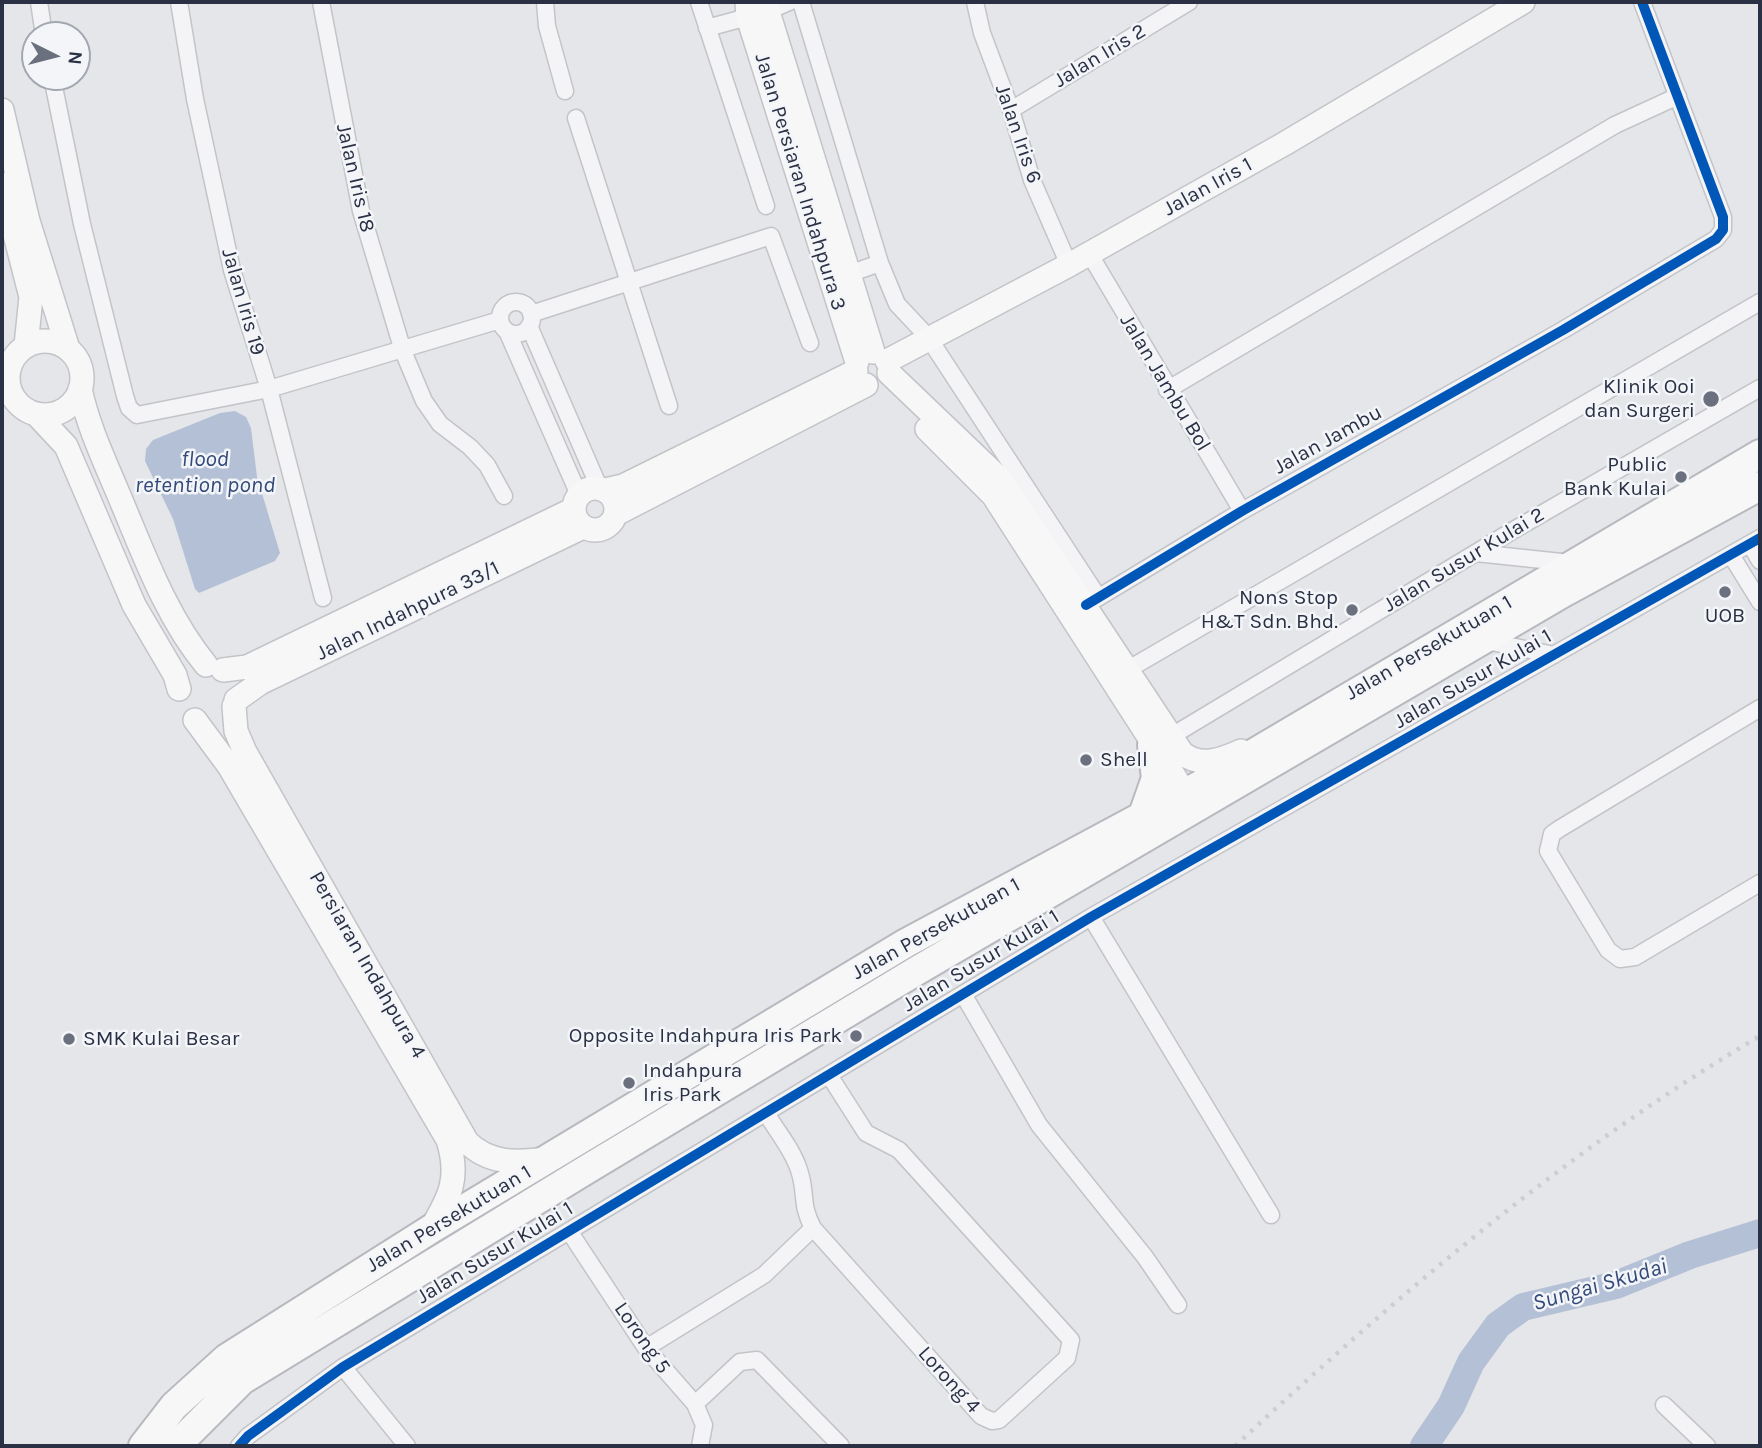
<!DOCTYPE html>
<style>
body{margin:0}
#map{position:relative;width:1762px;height:1448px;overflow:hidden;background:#e5e6ea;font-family:Karla,sans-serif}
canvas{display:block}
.frame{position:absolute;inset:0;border:4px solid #2a3144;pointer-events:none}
.north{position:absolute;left:21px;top:21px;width:70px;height:70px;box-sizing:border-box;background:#f3f5f9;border:2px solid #a3a7b1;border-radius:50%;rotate:96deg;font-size:19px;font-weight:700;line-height:28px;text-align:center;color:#2a3144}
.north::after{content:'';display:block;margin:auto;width:24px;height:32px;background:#6b707e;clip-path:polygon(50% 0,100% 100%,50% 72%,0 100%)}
</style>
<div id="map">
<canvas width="1762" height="1448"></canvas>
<div class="frame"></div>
<div class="north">N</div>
</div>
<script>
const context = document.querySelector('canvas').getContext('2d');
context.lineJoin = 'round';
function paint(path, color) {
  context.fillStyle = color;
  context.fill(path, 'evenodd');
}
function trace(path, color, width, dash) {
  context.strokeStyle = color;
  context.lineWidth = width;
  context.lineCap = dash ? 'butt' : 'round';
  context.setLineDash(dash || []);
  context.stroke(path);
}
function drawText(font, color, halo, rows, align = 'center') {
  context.font = font + ' Karla,sans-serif';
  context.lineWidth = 5;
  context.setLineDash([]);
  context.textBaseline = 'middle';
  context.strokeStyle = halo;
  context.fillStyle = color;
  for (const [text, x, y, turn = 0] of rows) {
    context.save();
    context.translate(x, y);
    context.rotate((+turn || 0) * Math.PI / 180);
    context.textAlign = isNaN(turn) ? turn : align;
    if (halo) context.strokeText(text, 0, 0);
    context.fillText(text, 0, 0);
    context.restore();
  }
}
paint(new Path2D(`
 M235 411 246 417 251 428 257 477 280 553 275 561 199 593 195 589 173 519 145 461 146 449 153 440 220 413Z`), '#b3c0d5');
trace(new Path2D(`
 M1424 1446 1451 1406 1471 1362 1498 1325 1523 1307 1616 1285 1690 1255 1760 1233`), '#b3c0d5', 28);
const street = new Path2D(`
 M39 2 44 35
 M179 2 195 99 232 270 269 389 323 598
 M321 2 361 211 403 351 424 401 440 424 470 447 487 465 504 496
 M545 2 547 26 565 91
 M699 2 766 206
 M801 2 880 263 897 304 928 337 1098 597
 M975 2 982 33 1011 110 1032 180 1069 265
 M707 28 766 12 789 2
 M52 77 82 224 125 396 129 408 137 415 269 389 500 320
 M1011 110 1189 2
 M576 118 669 406
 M1089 253 1242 511
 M840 277 880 263
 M500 318a16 16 0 1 1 32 0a16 16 0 1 1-32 0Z
 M531 314 771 236 810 343
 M529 326 599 487
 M507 331 579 495
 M1167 390 1615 125 1678 96
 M1750 544 1760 561
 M1476 553 1571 563
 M1731 555 1760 602
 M1086 605 1242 511 1563 330 1716 239 1723 230V217L1642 2
 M1482 640 1554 655
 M1127 670 1760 302
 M1760 708 1559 829 1552 834 1548 851 1608 950 1620 959 1635 957 1760 883
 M1170 737 1512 531 1760 388
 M1091 917 1271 1215
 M963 994 1039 1125 1145 1257 1178 1305
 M766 1113C776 1130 793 1150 799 1170 807 1193 800 1204 813 1228L981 1416 992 1421 999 1420 1067 1358 1071 1340 899 1150 866 1133 829 1075
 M569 1231 646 1348 695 1404 704 1425 700 1446
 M646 1348 764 1275 813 1228
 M343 1367 407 1446
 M695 1404 740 1362 757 1360 841 1446
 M1664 1405 1707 1446
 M239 1446 248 1436 343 1367 1091 917 1760 538`);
const secondary = new Path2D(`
 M747 2 748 17 857 362
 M765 2 873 352
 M2 110 28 221 68 349
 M2 184 31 297 26 346
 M8 378a37 37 0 1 1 74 0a37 37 0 1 1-74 0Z
 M887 361 1069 265 1284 144 1523 2
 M889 373 1002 481 1182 753C1201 768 1221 760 1241 751
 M80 389C89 430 107 466 123 505 146 560 168 619 206 665
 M37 415 66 446 134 605 175 675 179 689
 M927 429 993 495 1185 793
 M574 509a21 21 0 1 1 42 0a21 21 0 1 1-42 0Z
 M605 490 623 486 856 371
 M616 514 866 385
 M223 670 247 667 574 509
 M236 700 260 683 583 527
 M234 706 236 731 245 752 467 1142C489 1164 517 1163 546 1159
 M195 720 229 766 448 1140C460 1178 450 1197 431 1229`);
const highway = new Path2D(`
 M1143 815 1156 778 1152 745
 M143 1446 174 1406 227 1358 431 1229 906 943 1200 785 1760 454
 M176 1446 242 1380 589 1168 918 970 1563 593 1760 486`);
trace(street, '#c3c4c8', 19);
trace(secondary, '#c3c4c8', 26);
trace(highway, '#b7b9bf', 32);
trace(street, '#f4f4f6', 16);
trace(secondary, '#f7f7f8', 23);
trace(highway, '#f7f7f8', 28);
trace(new Path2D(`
 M1235 1446C1398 1295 1568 1149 1760 1036`), '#cdced1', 4.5, [3.5, 7]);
trace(new Path2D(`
 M1086 605 1242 511 1563 330 1716 239 1723 230V217L1642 2
 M239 1446 248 1436 343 1367 1091 917 1760 538`), '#0057b8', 10);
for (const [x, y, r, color] of [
 [1711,399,9,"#6b707e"],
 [1681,477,7,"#6b707e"],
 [1725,592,7,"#6b707e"],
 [1352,610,7,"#6b707e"],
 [1086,760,7,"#6b707e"],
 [856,1036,7,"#6b707e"],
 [69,1039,7,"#6b707e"],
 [629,1083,7,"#6b707e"]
]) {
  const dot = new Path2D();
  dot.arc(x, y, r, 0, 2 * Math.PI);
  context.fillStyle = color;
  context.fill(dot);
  trace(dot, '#f3f5f9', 2.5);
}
drawText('21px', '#2a3144', '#f3f5f9', [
 ["Jalan Iris 2",1100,56,-31],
 ["Jalan Iris 6",1018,134,71],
 ["Jalan Iris 18",355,178,77],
 ["Jalan Persiaran Indahpura 3",800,182,73],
 ["Jalan Iris 1",1208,187,-29],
 ["Jalan Iris 19",243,302,74],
 ["Jalan Jambu Bol",1165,383,59],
 ["Jalan Jambu",1328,440,-29],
 ["Jalan Susur Kulai 2",1464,560,-31],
 ["Jalan Indahpura 33/1",408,611,-26],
 ["Jalan Persekutuan 1",1429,648,-30],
 ["Jalan Susur Kulai 1",1473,679,-30],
 ["Jalan Persekutuan 1",936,929,-29],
 ["Jalan Susur Kulai 1",981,961,-31],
 ["Persiaran Indahpura 4",367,965,60],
 ["Jalan Persekutuan 1",449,1219,-31],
 ["Jalan Susur Kulai 1",495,1253,-31],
 ["Lorong 5",642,1338,55],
 ["Lorong 4",949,1380,48]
]);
drawText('21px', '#2a3144', '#f3f5f9', [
 ["Klinik Ooi",1695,387],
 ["dan Surgeri",1695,411],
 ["Public",1667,465],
 ["Bank Kulai",1667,489],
 ["Nons Stop",1338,598],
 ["H&T Sdn. Bhd.",1338,622],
 ["UOB",1725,616,"center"],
 ["Shell",1100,760,"left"],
 ["Opposite Indahpura Iris Park",842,1036],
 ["SMK Kulai Besar",83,1039,"left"],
 ["Indahpura",643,1071,"left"],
 ["Iris Park",643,1095,"left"]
], 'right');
drawText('italic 23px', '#334a7a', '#f3f5f9', [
 ["flood",205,459],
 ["retention pond",205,485],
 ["Sungai Skudai",1600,1285,-16]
]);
</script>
